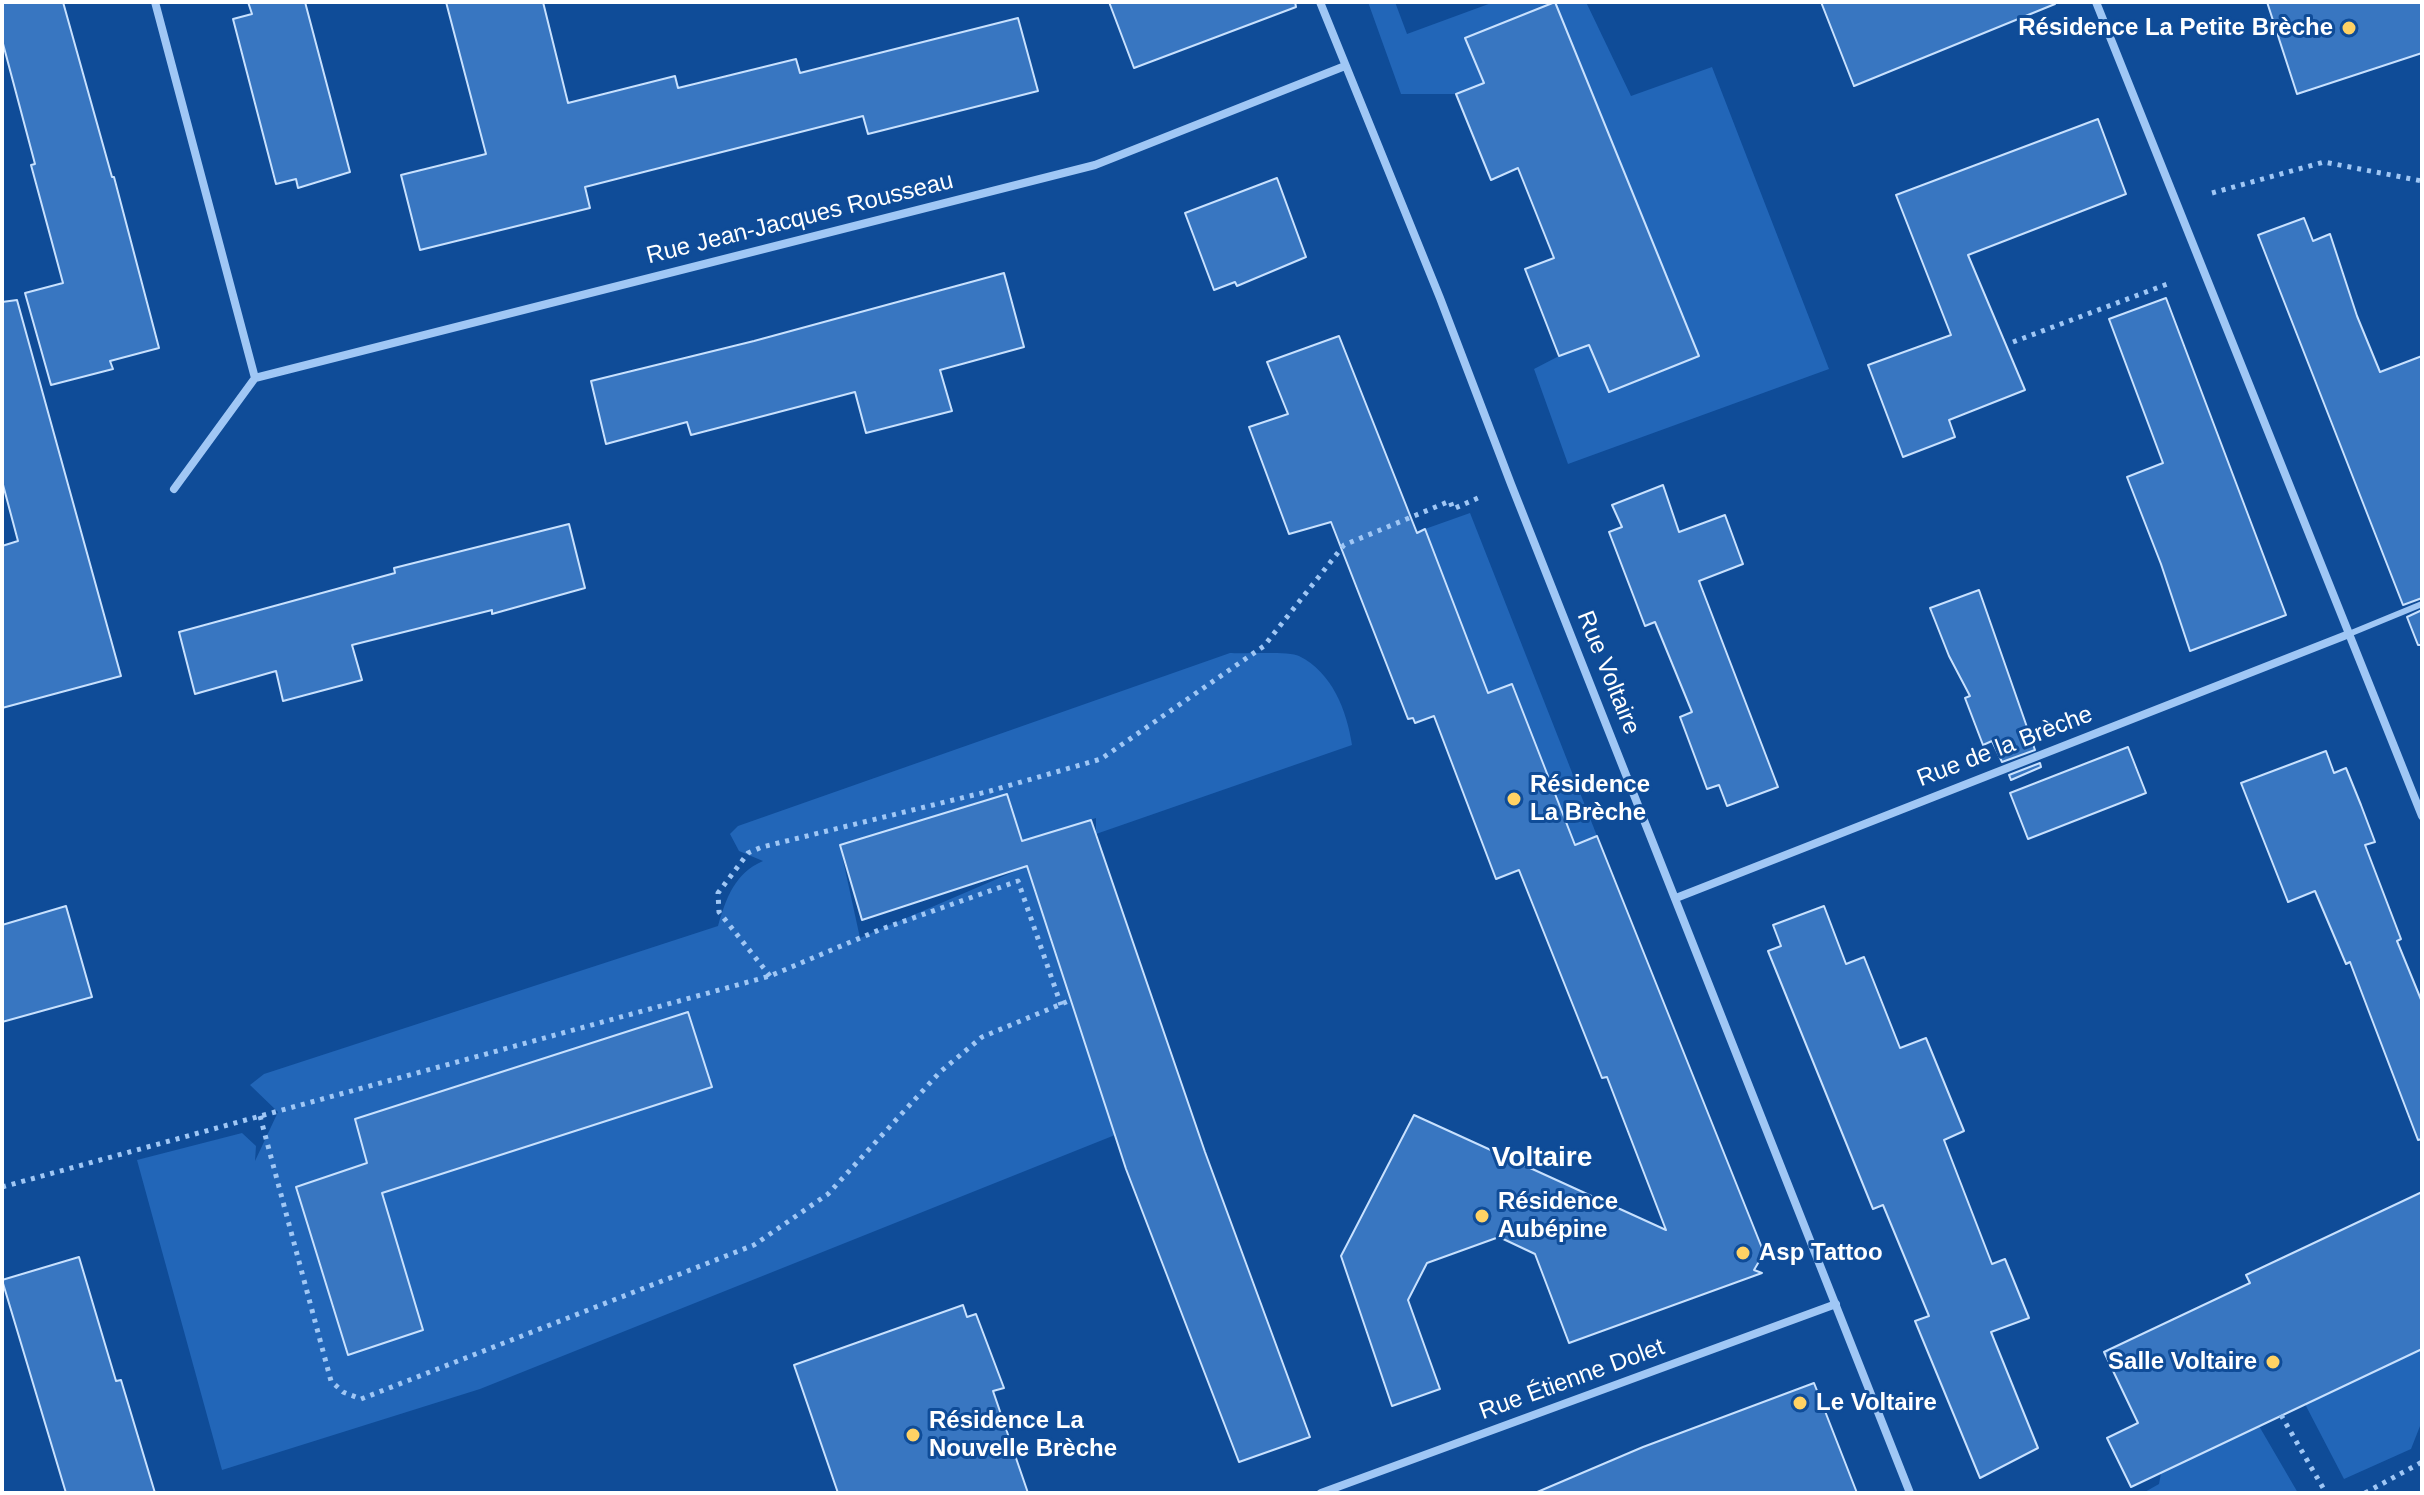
<!DOCTYPE html>
<meta charset="utf-8">
<style>
body{margin:0}
#map{position:relative;width:2424px;height:1495px;overflow:hidden;background:#0f4c98;font-family:Arial,sans-serif}
canvas{display:block}
.frame{position:absolute;inset:0;border:4px solid #fff;pointer-events:none}
</style>
<div id="map">
<canvas width="2424" height="1495"></canvas>
<div class="frame"></div>
</div>
<script>
const context = document.querySelector('canvas').getContext('2d');
context.lineJoin = 'round';
function paint(path, color) {
  context.fillStyle = color;
  context.fill(path, 'evenodd');
}
function trace(path, color, width, dash) {
  context.strokeStyle = color;
  context.lineWidth = width;
  context.lineCap = dash ? 'butt' : 'round';
  context.setLineDash(dash || []);
  context.stroke(path);
}
function drawText(font, color, halo, rows, align = 'center') {
  context.font = font + ' Arial,sans-serif';
  context.lineWidth = 6;
  context.setLineDash([]);
  context.textBaseline = 'middle';
  context.strokeStyle = halo;
  context.fillStyle = color;
  for (const [text, x, y, turn = 0] of rows) {
    context.save();
    context.translate(x, y);
    context.rotate((+turn || 0) * Math.PI / 180);
    context.textAlign = isNaN(turn) ? turn : align;
    if (halo) context.strokeText(text, 0, 0);
    context.fillText(text, 0, 0);
    context.restore();
  }
}
paint(new Path2D(`
 M1368 2H1395L1407 34 1494 2H1586L1631 96 1712 67 1829 369 1568 464 1534 369 1559 356 1589 345 1609 392 1699 355 1555 2 1465 38 1484 83 1456 94H1401Z
 M1470 513 1597 836 1575 845 1512 684 1488 693 1425 529Z
 M1230 653C1244 654 1290 651 1299 656 1332 672 1347 711 1352 745L1096 834V818L1018 843 1006 794 840 846 860 938 1027 866 1115 1135 480 1389 222 1470 137 1160 242 1133 256 1146 255 1161 278 1112 250 1085 264 1074 718 926C726 898 735 873 763 861L739 851 730 834 738 826ZM688 1012 712 1087 382 1193 422 1330 296 1187 367 1163 355 1119Z
 M2422 1349V1421L2411 1449 2344 1479 2305 1404Z
 M2259 1426 2298 1493H2143L2159 1484 2161 1473Z`), '#2266b8');
const building = new Path2D(`
 M2 2H63L112 177H114L159 348 110 361 113 369 51 385 25 293 63 283 31 165 35 164 2 40Z
 M248 2H305L350 172 298 188 296 179 276 184 233 19 252 14Z
 M446 2H543L568 103 675 76 678 88 796 59 800 73 1018 18 1038 91 868 134 863 116 585 187 590 208 420 250 401 175 486 154Z
 M1109 2H1295L1296 7 1134 68Z
 M1555 2 1699 356 1609 392 1589 345 1559 356 1525 269 1554 258 1518 168 1491 180 1456 94 1484 83 1465 38Z
 M1821 2H2055V4L1854 86Z
 M2267 2H2422V53L2297 94Z
 M2098 119 2126 194 1968 255 2025 390 1949 420 1955 437 1903 457 1868 365 1951 335 1896 195Z
 M1277 178 1306 257 1237 286 1235 282 1214 290 1185 213Z
 M2304 218 2313 241 2330 234 2357 316 2380 372 2422 356V598L2403 605 2258 235Z
 M1004 273 1024 347 940 370 952 411 866 433 855 392 691 435 687 422 606 444 591 381 754 341Z
 M2166 298 2286 615 2190 651 2161 564 2127 477 2163 463 2109 319Z
 M17 300 121 676 2 708V546L18 541 2 481V302Z
 M1339 336 1417 533 1425 529 1488 693 1512 684 1575 845 1597 836 1764 1253 1754 1270 1762 1273 1569 1343 1535 1254 1499 1237 1427 1263 1408 1300 1440 1389 1392 1406 1341 1256 1414 1115 1666 1230 1607 1077 1602 1078 1519 870 1496 879 1434 716 1415 723 1413 718 1408 719 1331 522 1289 534 1249 427 1288 414 1267 362Z
 M1663 485 1679 532 1725 515 1743 564 1699 581 1778 787 1727 806 1719 785 1707 789 1680 717 1692 712 1655 622 1645 626 1609 532 1622 527 1612 505Z
 M569 524 585 588 492 614V610L352 645 362 680 283 701 276 671 195 694 179 632 395 573 394 568Z
 M1979 590 2035 750 2002 762 1992 741 1983 745 1965 698 1970 696 1949 656 1930 608Z
 M2422 610V645H2418L2407 617Z
 M2128 747 2146 793 2028 839 2010 793Z
 M2326 751 2334 773 2346 768 2361 805 2375 842 2365 845 2401 939 2397 941 2422 1002V1139L2418 1140 2350 962 2346 964 2315 891 2288 902 2241 783Z
 M2040 763 2041 767 2011 780 2009 775Z
 M1007 794 1022 841 1091 820 1205 1152 1310 1437 1239 1462 1126 1169 1027 866 862 920 840 845Z
 M66 906 92 997 2 1022V925Z
 M1824 906 1846 964 1864 957 1900 1048 1926 1038 1964 1131 1944 1140 1992 1264 2005 1259 2029 1318 1991 1332 2038 1448 1980 1478 1915 1321 1929 1316 1883 1205 1873 1209 1768 951 1781 946 1773 925Z
 M688 1012 712 1087 382 1193 423 1330 348 1355 296 1187 367 1163 355 1119Z
 M2422 1192V1349L2131 1487 2107 1438 2138 1423 2104 1352 2250 1283 2246 1275Z
 M79 1257 116 1381 121 1380 155 1493H66L2 1280Z
 M963 1305 967 1317 976 1314 1004 1388 993 1391 1028 1493H838L794 1365Z
 M1814 1383 1857 1493H1535L1643 1447Z`);
paint(building, '#3876c1');
trace(building, '#c8e1fe', 2);
trace(new Path2D(`
 M2212 193 2324 162 2422 181
 M2013 342 2170 283
 M770 976 719 912 718 893 748 853 762 847 990 791 1101 759 1264 646 1344 545 1450 501 1453 509 1478 498
 M260 1116 331 1381 343 1392 361 1399 754 1245 828 1194 940 1072 982 1037 1071 1000
 M2 1187 770 976 879 930 1018 881 1061 1005
 M2281 1415 2326 1493
 M2365 1493 2422 1462`), '#a0c7f5', 5, [4, 6]);
trace(new Path2D(`
 M2349 634 2422 604`), '#a0c7f5', 6);
trace(new Path2D(`
 M155 2 255 378 1095 165 1345 66
 M1320 2 1440 298 1511 484 1910 1493
 M2096 2 2422 816
 M174 489 255 378
 M1676 898 2349 634
 M1321 1493 1836 1304`), '#a0c7f5', 8);
for (const [x, y, r, color] of [
 [2349,28,8,"#ffd264"],
 [1514,799,8,"#ffd264"],
 [1482,1216,8,"#ffd264"],
 [1743,1253,8,"#ffd264"],
 [2273,1362,8,"#ffd264"],
 [1800,1403,8,"#ffd264"],
 [913,1435,8,"#ffd264"]
]) {
  const dot = new Path2D();
  dot.arc(x, y, r, 0, 2 * Math.PI);
  context.fillStyle = color;
  context.fill(dot);
  trace(dot, '#0f4c98', 3);
}
drawText('bold 24px', '#fff', '#0f4c98', [
 ["Résidence La Petite Brèche",2333,28,"right"],
 ["Résidence",1530,785],
 ["La Brèche",1530,813],
 ["Résidence",1498,1202],
 ["Aubépine",1498,1230],
 ["Asp Tattoo",1759,1253],
 ["Salle Voltaire",2257,1362,"right"],
 ["Le Voltaire",1816,1403],
 ["Résidence La",929,1421],
 ["Nouvelle Brèche",929,1449]
], 'left');
drawText('24px', '#fff', '#0f4c98', [
 ["Rue Jean-Jacques Rousseau",800,219,-14],
 ["Rue Voltaire",1608,673,68],
 ["Rue de la Brèche",2005,747,-21],
 ["Rue Étienne Dolet",1572,1380,-20]
]);
drawText('bold 28px', '#fff', '#0f4c98', [
 ["Voltaire",1542,1158]
]);
</script>
